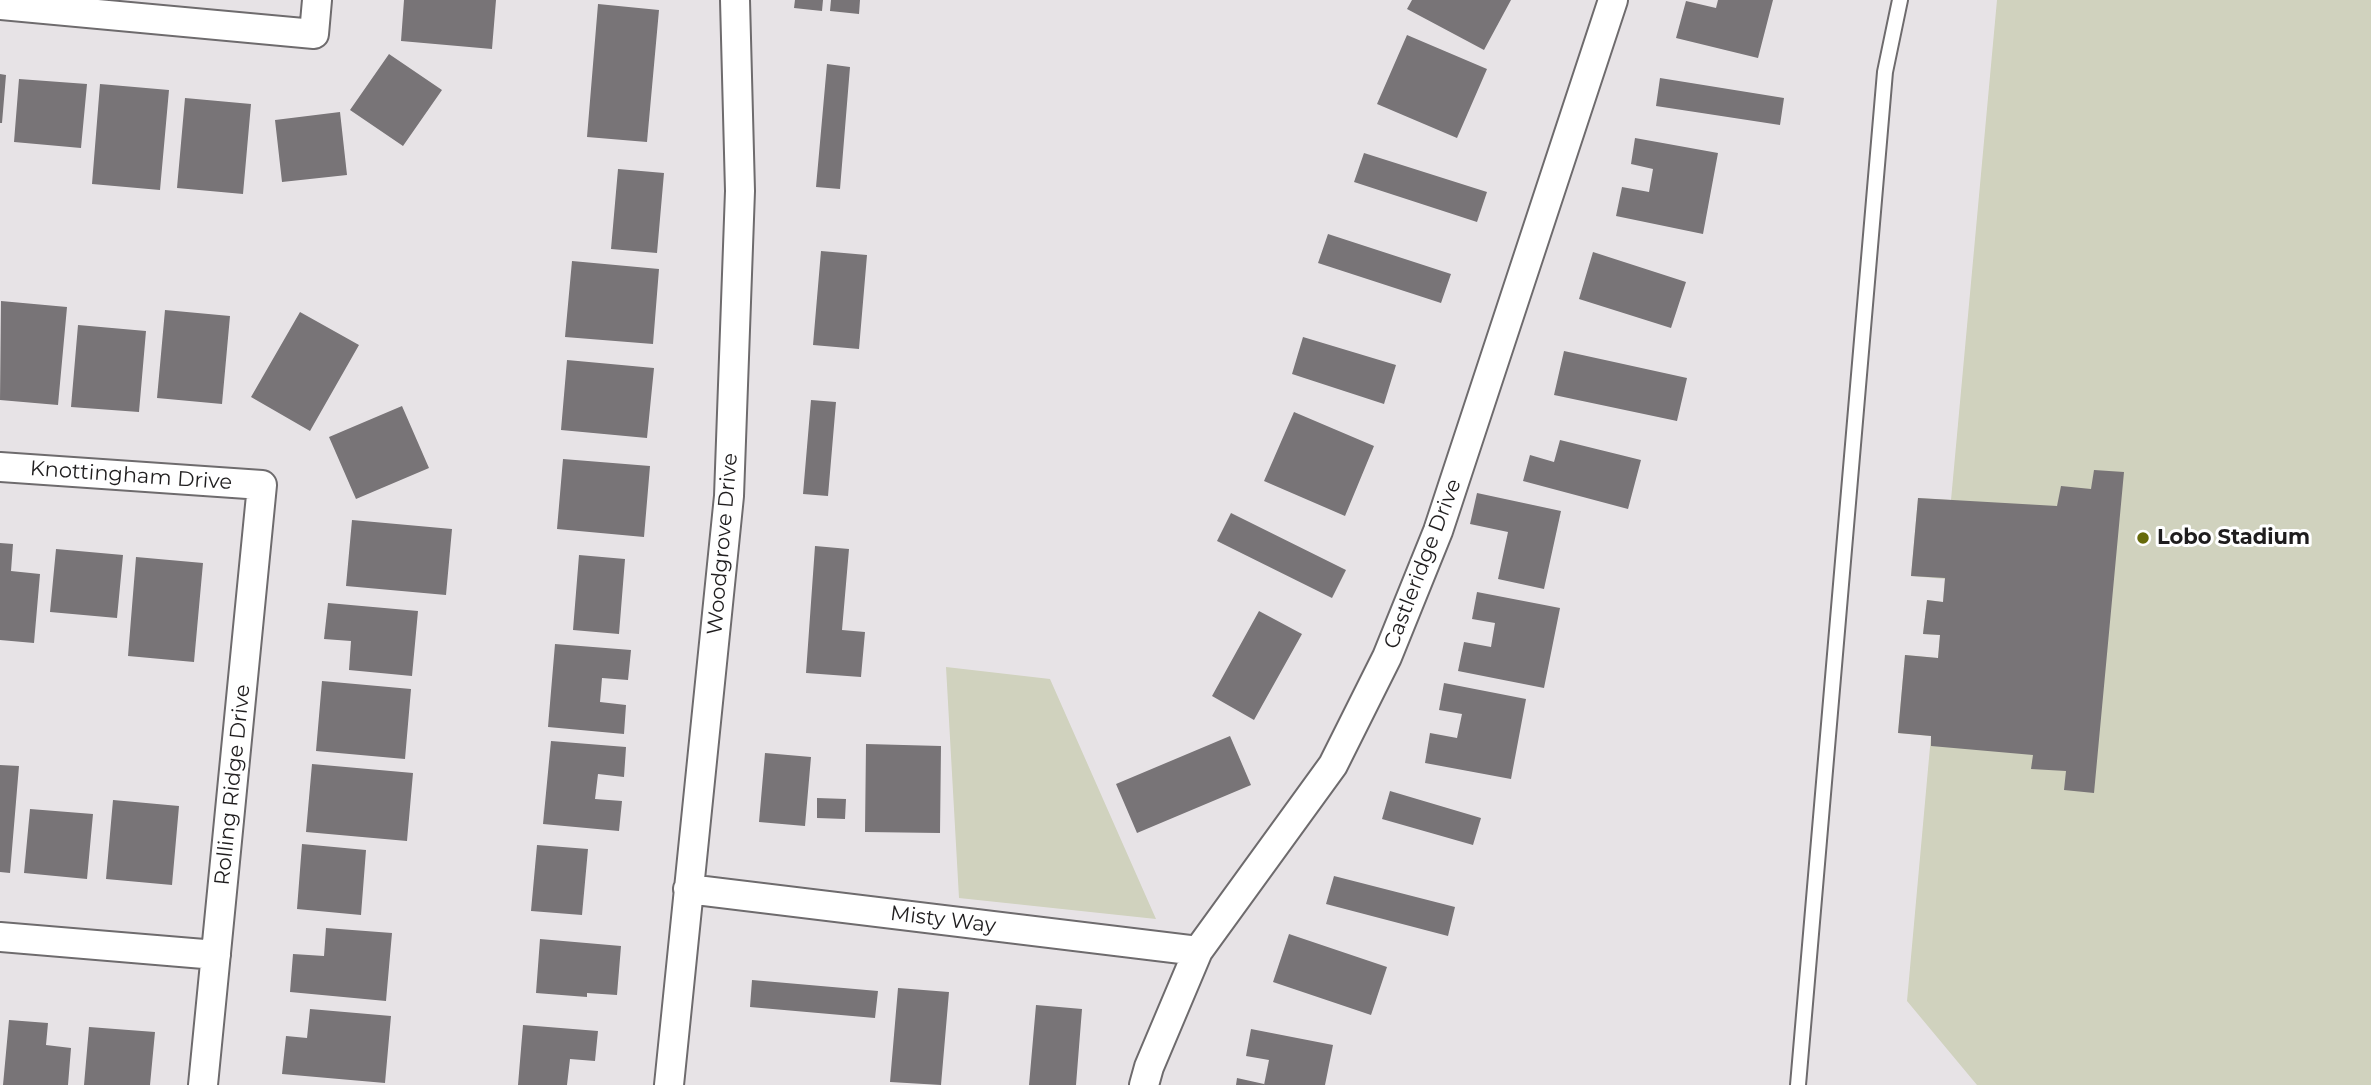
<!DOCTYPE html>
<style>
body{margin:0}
canvas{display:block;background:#e7e3e6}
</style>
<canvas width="2371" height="1085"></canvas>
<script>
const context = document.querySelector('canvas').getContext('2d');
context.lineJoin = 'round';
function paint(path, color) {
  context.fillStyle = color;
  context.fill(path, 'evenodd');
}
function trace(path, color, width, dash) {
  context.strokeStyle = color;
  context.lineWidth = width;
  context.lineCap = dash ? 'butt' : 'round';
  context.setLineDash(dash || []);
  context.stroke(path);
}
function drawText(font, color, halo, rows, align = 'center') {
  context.font = font + ' Montserrat,sans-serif';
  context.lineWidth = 6;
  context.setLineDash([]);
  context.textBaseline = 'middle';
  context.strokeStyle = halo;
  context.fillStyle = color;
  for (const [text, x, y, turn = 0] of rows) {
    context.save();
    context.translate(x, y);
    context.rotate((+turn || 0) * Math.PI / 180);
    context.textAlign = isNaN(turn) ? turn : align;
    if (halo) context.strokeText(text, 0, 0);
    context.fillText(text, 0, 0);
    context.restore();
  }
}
paint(new Path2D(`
 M1997 0H2371V1085H1977L1907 1001 1931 736 1898 733 1905 655 1938 658 1940 635 1923 634 1927 600 1943 602 1945 579 1911 576 1918 498 1951 500Z
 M946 667 1050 679 1156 919 959 898Z`), '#d0d2be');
paint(new Path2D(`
 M404 0H496L492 49 401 41Z
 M795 0H823L822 11 794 8Z
 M831 0H860L859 14 830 11Z
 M1412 0H1511L1484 50 1407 9Z
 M1718 0H1773L1758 58 1676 38 1686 1 1716 8Z
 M598 4 659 10 647 142 587 137Z
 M1407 35 1487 69 1457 138 1377 104Z
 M389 54 442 90 403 146 350 110Z
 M827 64 850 67 840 189 816 187Z
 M0 74 6 75 2 123H0Z
 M1660 78 1784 98 1780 125 1656 106Z
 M19 79 87 84 81 148 14 142Z
 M100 84 169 90 160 190 92 184Z
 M185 98 251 104 243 194 177 188Z
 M340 112 347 175 282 182 275 120Z
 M1635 138 1718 153 1703 234 1616 216 1622 187 1649 192 1653 169 1631 164Z
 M1364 153 1487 192 1477 222 1354 182Z
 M618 169 664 173 657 253 611 249Z
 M1328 234 1451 274 1441 303 1318 263Z
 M821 251 867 255 859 349 813 345Z
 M1593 252 1686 282 1671 328 1579 299Z
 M572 261 659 269 653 344 565 337Z
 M1 301 67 307 58 405 0 400Z
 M165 310 230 316 222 404 157 398Z
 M300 312 359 345 310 431 251 397Z
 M78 325 146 331 139 412 71 407Z
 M1303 337 1396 365 1384 404 1292 374Z
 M1564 351 1687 378 1677 421 1554 395Z
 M567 360 654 368 647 438 561 430Z
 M811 400 836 402 828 496 803 494Z
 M402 406 429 468 356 499 329 437Z
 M1294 412 1374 446 1345 516 1264 481Z
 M1560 440 1641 460 1628 509 1523 481 1530 455 1554 462Z
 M563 459 650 466 644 537 557 529Z
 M2094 470 2124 472 2094 793 2064 790 2066 771 2031 769 2033 755 1931 746V736L1898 733 1905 655 1938 658 1940 635 1923 634 1927 600 1943 602 1945 578 1911 576 1918 498 2057 506 2061 486 2091 489Z
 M1477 493 1561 511 1544 589 1498 579 1508 532 1470 524Z
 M1231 513 1346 570 1332 598 1217 541Z
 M352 520 452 529 446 595 346 586Z
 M0 543 13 544 11 571 40 574 34 643 0 640Z
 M815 546 849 549 842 630 865 632 861 677 806 673Z
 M56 549 123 555 117 618 50 612Z
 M579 555 625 559 619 634 573 630Z
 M136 557 203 563 194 662 128 656Z
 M1477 592 1560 608 1544 688 1458 671 1464 642 1491 647 1495 623 1472 619Z
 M328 603 418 611 412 676 349 670 351 641 324 639Z
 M1259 611 1302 634 1254 720 1212 696Z
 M555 644 631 650 628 680 602 678 600 702 626 705 624 734 548 727Z
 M322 681 411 689 405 759 316 751Z
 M1444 683 1526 699 1511 779 1425 763 1430 733 1457 738 1462 714 1439 710Z
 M1230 736 1251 785 1137 833 1116 784Z
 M551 741 626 747 624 777 598 774 595 799 622 801 619 831 543 824Z
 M866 744 941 746 940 833 865 832Z
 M765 753 811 757 805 826 759 822Z
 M312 764 413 773 407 841 306 832Z
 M0 765 19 766 10 873 0 872Z
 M1390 791 1481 818 1473 845 1382 819Z
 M817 798 846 799 845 819 817 818Z
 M113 800 179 806 172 885 106 879Z
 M30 809 93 814 87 879 24 873Z
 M302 844 366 850 361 915 297 909Z
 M537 845 588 849 582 915 531 911Z
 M1334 876 1455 907 1448 936 1326 904Z
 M326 928 392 933 386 1001 290 992 293 954 324 956Z
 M1289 934 1387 967 1371 1015 1273 982Z
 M540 939 621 946 617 995 587 993V997L536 993Z
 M752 980 878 991 875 1018 750 1007Z
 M898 988 949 992 941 1085 890 1082Z
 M1036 1005 1082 1009 1076 1085H1029Z
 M310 1009 391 1016 385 1083 282 1074 286 1036 307 1038Z
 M9 1020 48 1023 46 1045 71 1048 68 1085H3Z
 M523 1025 598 1031 595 1061 570 1059 567 1085H518Z
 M89 1027 155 1032 150 1085H84Z
 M1251 1029 1333 1045 1325 1085H1264L1269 1060 1246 1056Z
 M1237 1078 1264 1084V1085H1236Z`), '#787477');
const service = new Path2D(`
 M1798 1085 1885 72 1900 0`);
const minor = new Path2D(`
 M0 5 314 34 317 0
 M0 467 262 485 203 1085
 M688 889 1198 951
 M0 937 216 955
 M669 1085 729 496 740 191 735 0
 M1144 1085 1149 1067 1198 951 1333 765 1387 657 1438 531 1613 0`);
trace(service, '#6e6b6d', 18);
trace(minor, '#6e6b6d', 32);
trace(service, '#fff', 14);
trace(minor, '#fff', 28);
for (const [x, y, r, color] of [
 [2143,538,7,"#666a0a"]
]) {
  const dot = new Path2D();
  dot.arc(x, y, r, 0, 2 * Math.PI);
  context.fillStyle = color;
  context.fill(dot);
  trace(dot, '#fff', 2.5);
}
drawText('21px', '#1f1d1e', '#fff', [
 ["Knottingham Drive",131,476,4],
 ["Woodgrove Drive",723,544,-85],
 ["Castleridge Drive",1423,564,-69],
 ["Rolling Ridge Drive",233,785,-84],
 ["Misty Way",943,920,7]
]);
drawText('bold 21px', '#1f1d1e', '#fff', [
 ["Lobo Stadium",2157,538]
], 'left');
</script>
